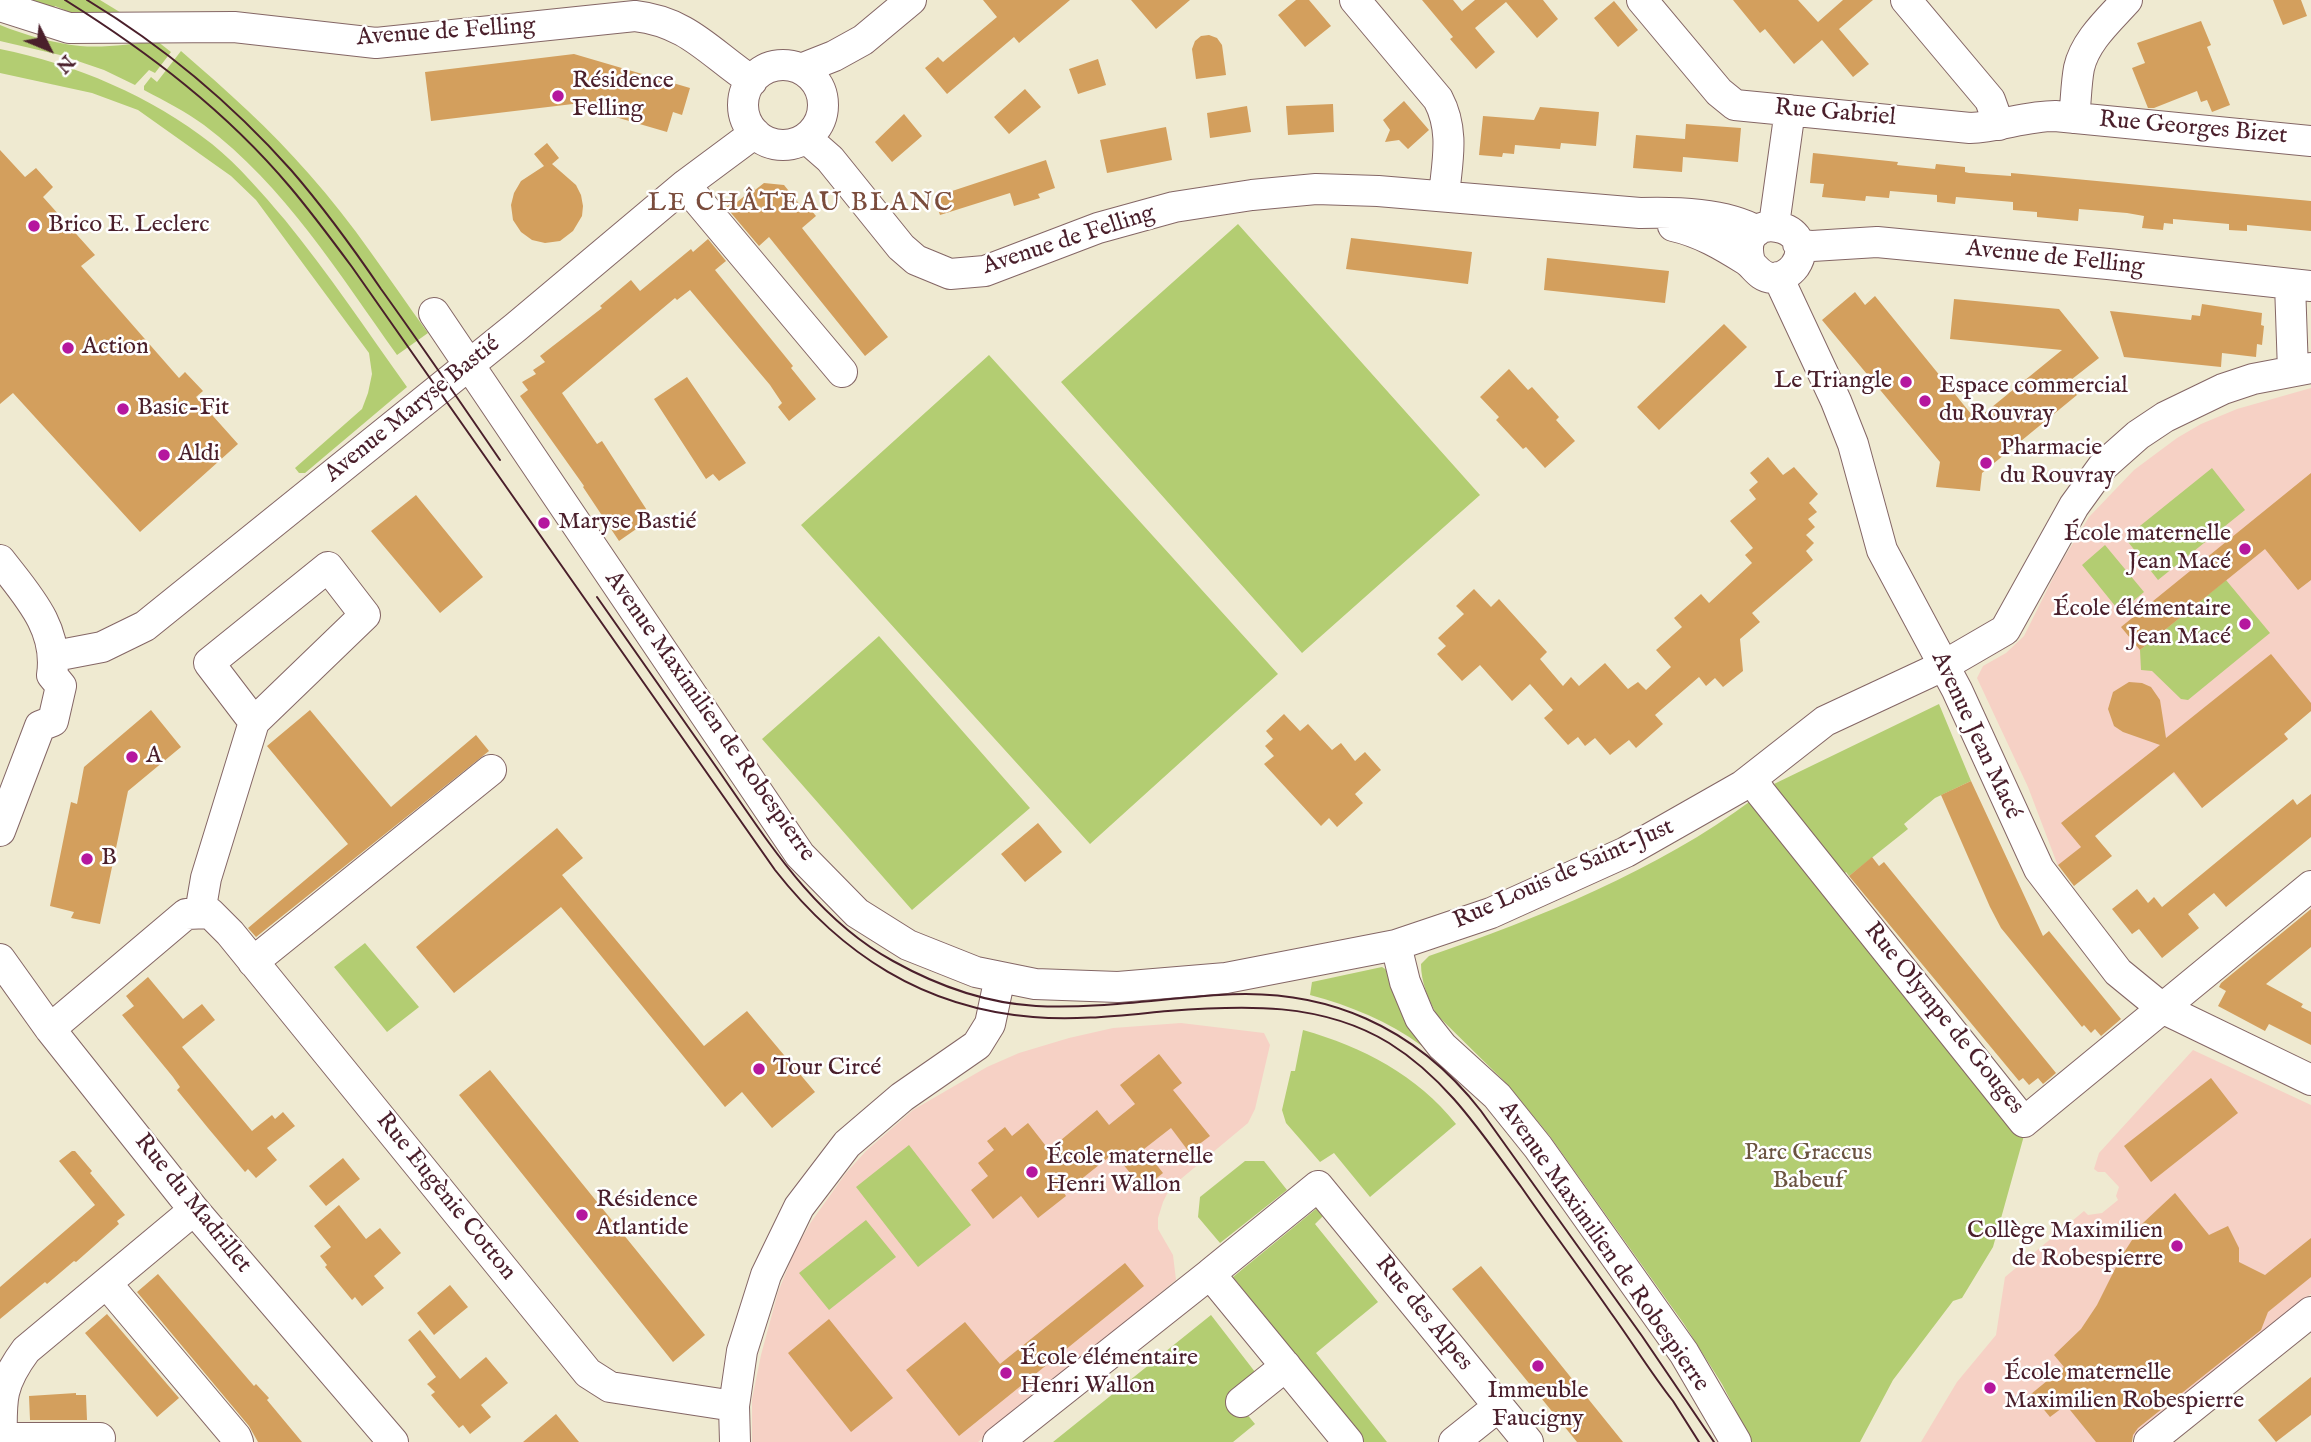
<!DOCTYPE html>
<meta charset="utf-8">
<style>
body{margin:0}
#map{position:relative;width:2311px;height:1442px;overflow:hidden;background:#efead1;font-family:"IM FELL English",serif}
canvas{display:block}
.north{position:absolute;left:14px;top:14px;width:70px;height:70px;-webkit-text-stroke:5px #fff;paint-order:stroke;rotate:133deg;font-size:19px;font-weight:700;line-height:28px;text-align:center;color:#4a1f2b}
.north::after{content:'';display:block;margin:auto;width:24px;height:32px;background:#4a1f2b;clip-path:polygon(50% 0,100% 100%,50% 72%,0 100%)}
</style>
<div id="map">
<canvas width="2311" height="1442"></canvas>
<div class="north">N</div>
</div>
<script>
const context = document.querySelector('canvas').getContext('2d');
context.lineJoin = 'round';
function paint(path, color) {
  context.fillStyle = color;
  context.fill(path, 'evenodd');
}
function trace(path, color, width, dash) {
  context.strokeStyle = color;
  context.lineWidth = width;
  context.lineCap = dash ? 'butt' : 'round';
  context.setLineDash(dash || []);
  context.stroke(path);
}
function drawText(font, color, halo, rows, align = 'center') {
  context.font = font + ' "IM FELL English",serif';
  context.lineWidth = 5;
  context.setLineDash([]);
  context.textBaseline = 'middle';
  context.strokeStyle = halo;
  context.fillStyle = color;
  for (const [text, x, y, turn = 0] of rows) {
    context.save();
    context.translate(x, y);
    context.rotate((+turn || 0) * Math.PI / 180);
    context.textAlign = isNaN(turn) ? turn : align;
    if (halo) context.strokeText(text, 0, 0);
    context.fillText(text, 0, 0);
    context.restore();
  }
}
paint(new Path2D(`
 M2311 388V711L2284 733 2288 739 2202 808 2173 773 2058 866 2028 787 1977 678 1983 666 2006 653 2024 636 2059 566 2089 517 2134 470 2177 438 2201 424 2237 409Z
 M1181 1023 1264 1033 1270 1045 1255 1109 1248 1123 1170 1188 1163 1202 1158 1218V1229L1173 1255 1176 1280 978 1442H752V1399L761 1355 778 1292 795 1250 811 1222 846 1173 866 1151 913 1110 987 1067 1019 1053 1069 1038 1113 1028Z
 M2193 1050 2311 1105V1294L2127 1442H1921L1957 1382 1996 1335 2005 1277 2084 1211 2088 1215 2102 1213 2118 1200 2116 1196 2119 1187 2105 1172H2098L2094 1169 2099 1153Z`), '#f6d1c5');
paint(new Path2D(`
 M29 0H100L123 14H74L55 6 52 10Z
 M0 25C25 35 52 43 80 46 105 48 131 44 157 41L171 52 155 73 149 70 135 85 104 70 60 55 0 41Z
 M0 49C75 64 151 96 212 144 239 166 262 193 285 220 329 274 367 331 407 387L305 473H299L295 468 362 409 368 393 372 374 369 353 256 200 231 176 138 110 92 93 0 73Z
 M181 51C226 90 270 129 309 174 353 223 389 279 428 333L397 355C339 274 285 186 204 125 186 112 165 101 144 90V86L151 77 157 82Z
 M1238 224 1480 495 1302 653 1061 382Z
 M989 355 1278 674 1090 844 801 525Z
 M2212 468 2245 510 2158 580 2125 538Z
 M2105 545 2144 592 2120 612 2082 565Z
 M2226 580 2270 633 2188 700 2181 699 2152 671 2141 670 2140 650Z
 M879 636 1030 808 912 910 762 739Z
 M1939 704 1971 781 1935 798 1904 824 1908 829 1849 876 1846 872 1841 877 1787 809 1774 784Z
 M1752 800 2025 1132 1993 1247 1962 1298 1953 1301 1893 1380 1860 1442H1752L1722 1384 1684 1324 1549 1135 1507 1084 1437 1015C1428 999 1421 982 1421 964L1429 956C1539 918 1658 870 1752 800Z
 M365 943 419 1007 387 1032 334 967Z
 M1382 967 1390 972 1425 1045 1422 1046C1388 1021 1351 1006 1310 995L1312 982Z
 M1303 1030C1363 1047 1417 1075 1456 1124L1370 1197 1334 1153 1320 1162 1286 1123 1282 1110 1291 1071H1295Z
 M909 1145 971 1225 918 1267 856 1187Z
 M1245 1161H1264L1287 1190 1220 1243 1198 1217 1200 1197Z
 M1322 1204 1328 1211 1315 1224 1378 1302 1316 1353 1387 1442H1362L1278 1340 1279 1334 1233 1277Z
 M866 1220 896 1257 829 1310 799 1273Z
 M1211 1315 1262 1381 1237 1402 1255 1424 1233 1442H1053Z`), '#b3cd72');
paint(new Path2D(`
 M983 0H1070L1019 43 1014 37 947 94 925 68 938 57 943 62 997 17Z
 M1131 0H1190L1156 29Z
 M1296 0H1309L1331 26 1305 47 1278 15Z
 M1422 0H1453L1462 11 1475 0H1543L1558 19 1537 38 1506 2 1475 28 1495 52 1476 69 1450 39 1453 37Z
 M1733 0H1798L1818 22 1843 0H1873L1839 29 1869 64 1853 77 1822 40 1794 64 1765 29 1760 33Z
 M2273 0H2301L2307 16 2283 25Z
 M1614 1 1638 30 1618 47 1594 18Z
 M2201 21 2211 45 2207 47 2230 105 2212 112 2207 100 2201 102 2197 91 2154 108H2148L2132 68 2145 63 2137 43Z
 M1209 35 1217 38 1222 45 1226 75 1196 79 1192 49 1195 41 1201 36Z
 M574 54 690 88 682 115 673 112 667 132 588 109 598 101 431 121 425 72Z
 M1098 59 1106 85 1078 94 1069 69Z
 M1025 89 1041 107 1009 134 994 117Z
 M1404 101 1429 130 1408 149 1399 140 1385 142 1390 130 1383 120Z
 M1333 104 1334 132 1288 135 1286 106Z
 M1247 106 1251 132 1210 138 1207 113Z
 M1540 107 1599 112 1596 146 1561 143 1560 149 1515 145 1514 154 1503 153 1502 157 1479 155 1483 116 1534 120Z
 M904 114 922 136 892 162 875 142Z
 M1686 124 1741 128 1738 162 1683 157 1682 172 1633 168 1636 135 1685 139Z
 M1166 127 1172 160 1107 173 1100 140Z
 M547 143 559 158 552 164 576 185 581 195 583 206 582 216 573 231 560 241 545 243 532 240 521 232 513 220 511 205 514 193 521 181 544 166 534 154Z
 M0 150 25 177 36 168 53 187 43 197 95 255 81 266 179 378 185 372 203 391 196 397 238 444 140 532 13 393 0 404Z
 M1813 153 1898 162 1897 165 1935 169 1936 164 1965 167V172L1969 173 2011 176V173L2311 201V231L2247 225V231L2229 230V224L2173 219V224L2164 223 2163 230 2142 228 2144 216 2127 213 2079 209 2078 221 2037 217V212L2013 210V202L1956 197 1955 204 1937 202V195L1890 191 1889 198 1866 196 1865 201 1822 197 1824 184 1810 183Z
 M1046 160 1055 188 1038 194 1040 198 1014 206 1010 193 940 215 934 197Z
 M764 183 784 185 801 206 805 203 816 216 802 228 888 337 865 356 769 237 759 246 726 207 734 201 736 203 754 188 755 190Z
 M1351 238 1472 252 1468 284 1346 269Z
 M708 239 726 261 715 270 793 366 791 368 816 399 789 421 778 407 782 403 770 385 690 290 677 300 675 298 562 393 597 444 602 441 652 518 619 541 583 487 584 486 520 396 528 390 522 382 536 374 533 370 545 362 540 356 602 308 600 306 631 280 640 291 691 249 693 252Z
 M1547 258 1669 271 1665 303 1544 290Z
 M1855 292 1865 305 1875 296 1976 420 2062 350 1950 339 1954 299 2059 309 2099 358 2067 383 2077 395 1982 473 1980 491 1936 487 1940 462 1822 320Z
 M2202 304 2262 313 2261 325 2264 326 2262 345 2257 344 2256 357 2222 353 2221 367 2124 357 2110 311 2191 320 2192 315 2200 316Z
 M1724 324 1747 347 1659 430 1637 407Z
 M1509 369 1528 390 1532 387 1559 417 1556 420 1575 441 1545 468 1526 447 1523 449 1496 420 1499 417 1480 397Z
 M687 377 746 463 719 481 713 474 706 479 654 399Z
 M1768 457 1783 475 1794 467 1818 494 1809 503 1817 512 1808 519 1815 527 1806 535 1814 543 1806 551 1813 560 1752 613 1760 622 1740 639 1743 671 1723 687 1715 678 1706 686 1699 677 1655 715 1663 724 1636 748 1629 740 1610 755 1595 738 1585 746 1578 737 1568 745 1544 718 1553 710 1530 684 1512 701 1480 665 1462 681 1437 654 1446 646 1438 638 1464 614 1456 606 1474 589 1491 607 1499 599 1547 652 1540 659 1563 686 1571 677 1579 686 1605 663 1628 689 1638 682 1646 690 1671 667 1656 650 1682 627 1674 618 1701 594 1709 603 1752 563 1745 555 1753 548 1730 521 1756 499 1749 490 1758 482 1750 473Z
 M2311 473V580L2298 590 2265 549 2140 650 2121 627Z
 M416 495 483 577 440 613 371 531Z
 M2271 654 2311 703V711L2284 734 2288 739 2202 808 2174 772 2095 836 2112 856 2074 886 2058 865 2081 847 2061 823 2160 745 2123 732 2114 726 2108 709 2113 692 2129 682 2142 683 2151 687 2160 700 2166 738Z
 M151 710 181 747 128 791 100 924 71 918 74 912 50 906 71 802 77 804 84 767Z
 M310 710 391 807 476 735 489 751 256 937 248 928 348 844 267 746Z
 M1284 714 1300 731 1308 724 1332 750 1341 743 1355 761 1365 752 1381 770 1355 794 1363 803 1337 827 1329 818 1321 826 1264 764 1274 756 1265 746 1273 739 1266 731Z
 M1971 781 2043 936 2049 931 2121 1019 2101 1036 2095 1029 2091 1033 2084 1025 2082 1027 2001 928 1990 907 1941 795Z
 M2311 794V837L2226 907 2214 893 2188 914 2199 928 2162 958 2139 929 2132 934 2112 909 2137 889 2148 903 2154 897 2162 907 2293 799 2297 805Z
 M1038 823 1062 852 1025 882 1001 854Z
 M557 828 583 858 562 875 704 1046 747 1011 815 1092 772 1128 742 1092 725 1107 561 907 454 993 416 947Z
 M1872 857 1879 866 1884 862 2056 1073 2043 1084 2038 1078 2029 1085 2023 1078 2019 1081 1849 876Z
 M2311 909V947L2266 984 2303 1004 2301 1007 2311 1012V1045L2269 1024 2265 1031 2218 1006 2226 991 2219 987 2221 983Z
 M148 977 183 1019 202 1004 215 1020 182 1047 252 1131 272 1115 275 1119 283 1112 295 1126 267 1148 277 1160 256 1178 248 1169 245 1172 208 1128 177 1090 180 1087 173 1077 122 1015 134 1006 126 996Z
 M1159 1054 1182 1083 1173 1090 1210 1136 1189 1152 1171 1128 1144 1149 1163 1173 1143 1189 1114 1153 1064 1193 1066 1196 1038 1218 1021 1196 993 1219 971 1190 988 1176 978 1163 994 1150 987 1141 1005 1127 1012 1136 1028 1123 1049 1150 1097 1110 1109 1125 1135 1104 1120 1085Z
 M490 1070 705 1335 673 1362 459 1095Z
 M2211 1078 2238 1113 2151 1182 2124 1146Z
 M72 1151H75L92 1171 90 1173 125 1215 117 1221 119 1224 76 1262 74 1261 47 1284 45 1282 0 1319V1287L95 1205 59 1161Z
 M343 1158 360 1179 326 1206 309 1186Z
 M2175 1193 2209 1235 2228 1226 2239 1248V1262L2265 1275 2311 1238V1277L2268 1312 2261 1330 2138 1428 2133 1435 2132 1442H2096L2066 1405 2050 1417 2031 1394 2064 1367 2054 1355 2081 1329 2097 1305 2121 1257 2143 1223Z
 M339 1205 366 1239 380 1228 401 1253 374 1276 384 1288 362 1306 355 1297 352 1300 325 1267 327 1265 320 1256 331 1247 314 1226Z
 M1125 1263 1144 1286 959 1436 906 1370 965 1322 1000 1364Z
 M1481 1266 1623 1442H1577L1452 1289Z
 M158 1274 254 1386 256 1384 269 1398 267 1400 302 1442H258L249 1426 137 1292Z
 M450 1285 468 1307 434 1335 417 1313Z
 M107 1314 179 1398 157 1417 85 1333Z
 M829 1319 893 1398 851 1432 788 1353Z
 M420 1330 460 1379 486 1357 508 1383 481 1405 491 1417 470 1434 463 1425 459 1428 431 1395 435 1392 427 1384 436 1377 408 1340Z
 M2311 1377V1415L2276 1442 2258 1420Z
 M76 1393V1395H86L87 1420H30L29 1396Z
 M556 1414 579 1442H523Z`), '#d39f5d');
const minor = new Path2D(`
 M1355 0 1438 99C1455 131 1447 162 1444 196
 M1642 0 1719 92 1735 105 1970 128C1999 127 2026 116 2055 116L2311 141
 M1906 0 1990 100 1999 125
 M0 6 69 28 234 27 376 43 635 16C688 22 710 53 752 81
 M743 105a40 40 0 1 1 80 0a40 40 0 1 1-80 0Z
 M801 69 834 56 863 40 911 0
 M2074 118C2076 102 2076 84 2079 68 2085 41 2109 20 2127 0
 M806 138 830 159 901 247 916 260 950 274 985 271 1098 228 1174 207 1252 195 1316 189 1378 191 1640 213C1676 212 1725 213 1757 231
 M685 185 842 372
 M1774 225 1790 110
 M1673 226C1700 232 1722 245 1746 260 1755 266 1759 277 1772 278 1780 279 1790 273 1795 266 1823 224 1734 205 1750 262
 M1798 244 1812 246 1877 242 2108 264 2311 286
 M1778 277 1836 401 1853 444 1882 550 1957 690 2039 869 2118 972 2162 1008 2311 1080
 M2290 284 2293 371
 M434 313 800 855 857 913 908 945 976 972 1035 984 1118 987 1226 978 1396 945 1405 982 1420 1018 1442 1046 1497 1096 1538 1147 1684 1353 1736 1442
 M0 560C27 595 59 628 52 675L61 686 53 721 40 726 0 831
 M55 656 102 647 145 626 516 327 685 185 755 133
 M1752 779 1761 793 2024 1122 2311 886
 M200 913 206 878 254 722 365 615 328 567 209 663 254 722
 M1396 945 1491 913 1626 852 1742 786 1825 721 1943 666 2005 630 2074 506 2103 466 2138 435 2165 417 2223 389 2253 379 2311 368
 M0 959 50 1029 194 1210 393 1442
 M253 962 491 770
 M50 1029 186 914 210 913 230 933 588 1373 610 1387 734 1406
 M107 1284 236 1437 238 1442
 M1241 1402 1286 1366
 M2 1438H100
 M2 1442C1 1400 0 1385 26 1350L194 1210
 M735 1442 734 1406 742 1351 766 1275 799 1207 847 1144 902 1097 977 1045 990 1024 1000 977
 M998 1442 1210 1274
 M1348 1442 1210 1274 1318 1186 1528 1442
 M1454 1442 1499 1406
 M2149 1442 2311 1312`);
trace(minor, '#846665', 32);
trace(minor, '#fff', 30);
trace(new Path2D(`
 M65 0C148 52 226 111 290 187 312 213 332 240 352 267L775 870C841 954 923 1008 1033 1017 1078 1021 1124 1015 1168 1011 1244 1005 1322 1002 1389 1043 1447 1079 1482 1134 1522 1188 1551 1230 1582 1271 1611 1313 1632 1342 1651 1373 1673 1401L1699 1442
 M87 0C163 46 232 104 291 170 324 208 353 248 381 289 422 346 461 403 500 460
 M597 597C635 652 674 706 712 761 764 835 812 917 893 961 936 985 986 1003 1036 1006 1097 1009 1158 999 1219 995 1326 987 1416 1027 1481 1111L1642 1336 1714 1442`), '#4a1f2b', 2);
for (const [x, y, r, color] of [
 [558,96,7,"#b5179e"],
 [34,226,7,"#b5179e"],
 [68,348,7,"#b5179e"],
 [1906,382,7,"#b5179e"],
 [1925,401,7,"#b5179e"],
 [123,409,7,"#b5179e"],
 [164,455,7,"#b5179e"],
 [1986,463,7,"#b5179e"],
 [544,523,7,"#b5179e"],
 [2245,549,7,"#b5179e"],
 [2245,624,7,"#b5179e"],
 [132,757,7,"#b5179e"],
 [87,859,7,"#b5179e"],
 [759,1069,7,"#b5179e"],
 [1032,1172,7,"#b5179e"],
 [582,1215,7,"#b5179e"],
 [2177,1246,7,"#b5179e"],
 [1538,1366,7,"#b5179e"],
 [1006,1373,7,"#b5179e"],
 [1990,1388,7,"#b5179e"]
]) {
  const dot = new Path2D();
  dot.arc(x, y, r, 0, 2 * Math.PI);
  context.fillStyle = color;
  context.fill(dot);
  trace(dot, '#fff', 2.5);
}
drawText('24px', '#4a1f2b', '#fff', [
 ["Avenue de Felling",446,33,-4],
 ["Rue Gabriel",1835,114,5],
 ["Rue Georges Bizet",2193,129,5],
 ["Avenue de Felling",1069,241,-18],
 ["Avenue de Felling",2055,259,6],
 ["Avenue Maryse Bastié",413,410,-39],
 ["Avenue Maximilien de Robespierre",709,717,55],
 ["Avenue Jean Macé",1975,736,65],
 ["Rue Louis de Saint-Just",1564,875,-24],
 ["Rue Olympe de Gouges",1943,1019,51],
 ["Rue Eugènie Cotton",445,1197,51],
 ["Rue du Madrillet",192,1204,51],
 ["Avenue Maximilien de Robespierre",1603,1247,55],
 ["Rue des Alpes",1423,1314,51]
]);
drawText('24px', '#4a1f2b', '#fff', [
 ["Résidence",572,82],
 ["Felling",572,110],
 ["Brico E. Leclerc",48,226],
 ["Action",82,348],
 ["Le Triangle",1892,382,"right"],
 ["Espace commercial",1939,387],
 ["du Rouvray",1939,415],
 ["Basic-Fit",137,409],
 ["Pharmacie",2000,449],
 ["du Rouvray",2000,477],
 ["Aldi",178,455],
 ["Maryse Bastié",558,523],
 ["École maternelle",2231,535,"right"],
 ["Jean Macé",2231,563,"right"],
 ["École élémentaire",2231,610,"right"],
 ["Jean Macé",2231,638,"right"],
 ["A",146,757],
 ["B",101,859],
 ["Tour Circé",773,1069],
 ["École maternelle",1046,1158],
 ["Henri Wallon",1046,1186],
 ["Résidence",596,1201],
 ["Atlantide",596,1229],
 ["Collège Maximilien",2163,1232,"right"],
 ["de Robespierre",2163,1260,"right"],
 ["École élémentaire",1020,1359],
 ["Henri Wallon",1020,1387],
 ["École maternelle",2004,1374],
 ["Maximilien Robespierre",2004,1402],
 ["Immeuble",1538,1392,"center"],
 ["Faucigny",1538,1420,"center"]
], 'left');
drawText('24px', '#6a5340', '#fff', [
 ["Parc Graccus",1808,1154],
 ["Babeuf",1808,1182]
]);
context.letterSpacing = '2px';
drawText('26px', '#7a4c3c', '#fff', [
 ["LE CHÂTEAU BLANC",801,205]
]);
context.letterSpacing = '0px';
</script>
